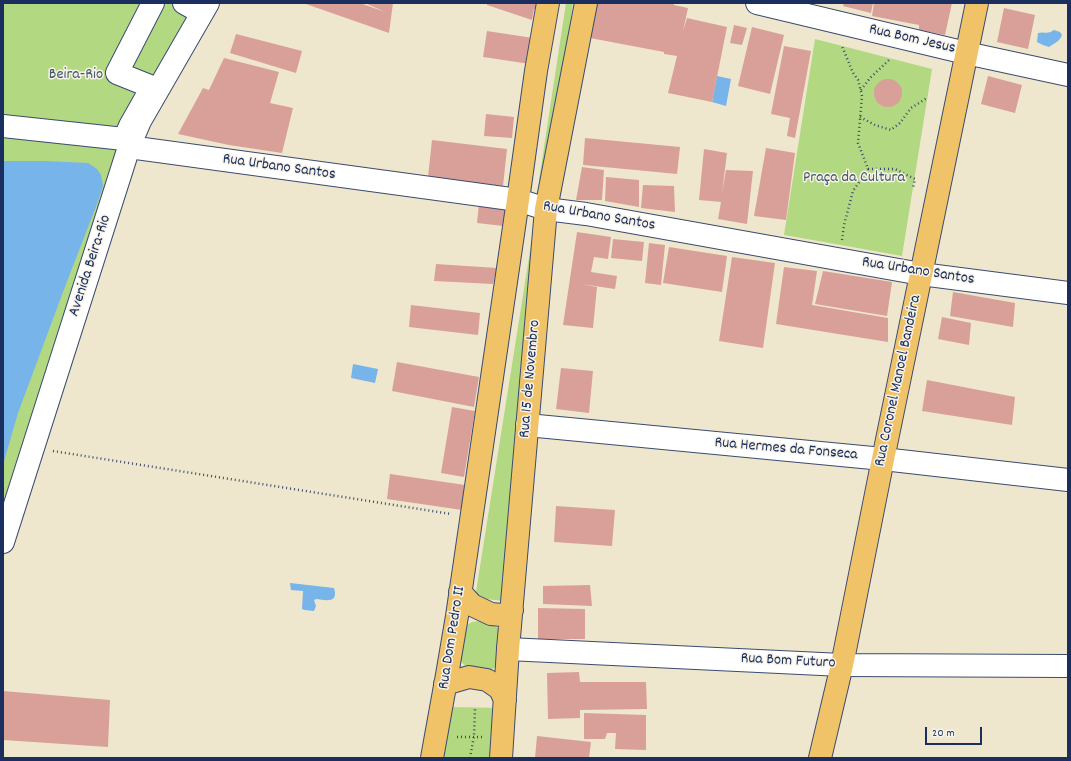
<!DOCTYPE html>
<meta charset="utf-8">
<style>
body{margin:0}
#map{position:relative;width:1071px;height:761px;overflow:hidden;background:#eee7cd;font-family:Dekko,sans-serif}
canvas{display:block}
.frame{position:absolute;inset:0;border:4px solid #1b2f5e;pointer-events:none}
.scale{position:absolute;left:925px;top:727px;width:57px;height:18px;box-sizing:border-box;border:2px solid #1b2f5e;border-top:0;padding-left:5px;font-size:12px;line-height:14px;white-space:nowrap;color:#1b2f5e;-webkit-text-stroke:3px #f7f3e8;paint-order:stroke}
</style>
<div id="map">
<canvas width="1071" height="761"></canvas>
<div class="frame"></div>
<div class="scale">20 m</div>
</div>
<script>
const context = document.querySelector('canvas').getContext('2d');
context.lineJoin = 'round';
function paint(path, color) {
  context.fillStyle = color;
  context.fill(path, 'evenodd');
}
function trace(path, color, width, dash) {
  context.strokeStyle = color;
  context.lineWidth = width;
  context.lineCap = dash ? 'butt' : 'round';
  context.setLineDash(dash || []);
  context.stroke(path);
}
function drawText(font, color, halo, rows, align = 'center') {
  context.font = font + ' Dekko,sans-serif';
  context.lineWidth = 3;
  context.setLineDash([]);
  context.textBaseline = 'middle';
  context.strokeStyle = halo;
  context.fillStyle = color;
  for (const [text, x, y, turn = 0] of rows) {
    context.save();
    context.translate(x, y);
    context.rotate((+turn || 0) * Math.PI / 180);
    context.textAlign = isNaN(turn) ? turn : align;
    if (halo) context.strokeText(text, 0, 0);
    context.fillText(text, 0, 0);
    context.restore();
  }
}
paint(new Path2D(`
 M3 3H196L159 74 3 559Z
 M566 3H573L548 182 539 180Z
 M815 39 932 69 902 256 841 245 784 235Z
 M534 226 505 601 475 598Z
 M480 621C490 622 495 625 502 632L501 663C486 676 470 674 458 658L464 627 472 622Z
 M452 707 502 708 499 758H443Z`), '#b2d882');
paint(new Path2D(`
 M1054 30 1060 32 1062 35C1060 41 1055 43 1049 47L1043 45 1037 42 1038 33C1045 31 1047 35 1054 30Z
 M717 76 731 79 726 106 712 102Z
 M3 161H45L88 163 97 169 101 175 102 180 103 186 97 204 66 284 18 413 3 465Z
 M353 364 378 369 375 383 351 378Z
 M290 583 334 588C339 604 325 600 316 599L314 600 316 606 314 611 305 610 302 609 303 591 291 590Z`), '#76b4e9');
paint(new Path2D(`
 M303 3H360L385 12 365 3H393L389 33Z
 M487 3H536V10L534 9 532 20 487 5Z
 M597 3H670L674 4V5L688 8 683 31 687 18 727 27 712 102 668 93 677 56 664 54V52L590 38Z
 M844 3H873L871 13 843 6Z
 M874 3H952L945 35 919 30V25L872 16Z
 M1004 8 1035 15 1028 49 997 42Z
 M734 25 747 28 742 45 730 43Z
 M752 27 784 35 770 94 738 86Z
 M487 31 533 38 530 64 483 57Z
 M236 34 302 51 296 73 230 53Z
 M784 46 811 51 795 138 787 136 790 118 771 114Z
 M224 58 279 72 270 103 293 108 282 153 229 145 178 134 203 88 209 90Z
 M988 76 1022 85 1015 113 981 104Z
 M874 93a14 14 0 1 1 28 0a14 14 0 1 1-28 0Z
 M486 114 514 117 512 138 484 136Z
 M585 138 680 147 677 174 583 165Z
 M432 140 507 149 503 186 428 177Z
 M766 148 795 153 786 220 754 216Z
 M704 149 727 153 722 193 726 170 753 171 747 224 718 219 721 202 699 200Z
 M582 167 604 170 602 200H576Z
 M606 177 639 180V207L605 201Z
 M643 185 674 186 675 212 641 208Z
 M479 203 505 206 503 226 477 223Z
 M577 232 611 237 608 259 594 257 591 272 617 276 615 289 581 284 597 287 593 328 563 325Z
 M613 239 644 242 642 261 611 258Z
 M649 243 665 245 661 285 645 283Z
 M669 247 727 256 722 292 663 283Z
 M732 257 775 263 763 348 719 341Z
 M436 264 497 268 493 284 434 281Z
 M784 267 817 271 812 305 888 318V342L776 324Z
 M823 271 892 282 887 316 815 304Z
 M953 292 1015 303 1013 327 950 316Z
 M411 305 480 313 478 335 409 327Z
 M942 317 971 323 969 345 938 339Z
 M397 362 479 377 474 407 392 391Z
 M561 368 593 371 589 413 556 409Z
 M927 380 1015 397 1012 425 922 411Z
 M452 407 475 411 464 477 441 473Z
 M390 474 465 485 462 510 387 499Z
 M556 506 615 510 612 546 554 542Z
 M590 585 592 606 543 604V586Z
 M538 608 585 609V639H538Z
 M579 672 580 682H646L647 709 580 710V718L548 719 547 673Z
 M3 691 110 700 108 747 3 740Z
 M584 713 646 715V750L615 749 616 733H607L605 739H584Z
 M537 736 591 742 589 758H535Z`), '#d9a09a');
const minor = new Path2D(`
 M184 3 193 8 196 3
 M757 3 966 53 1068 75
 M3 126 124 139 130 126 152 87 117 73 153 3
 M129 147 518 200 546 209 586 214 921 274 1068 293
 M527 425 883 459 1068 480
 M3 542 129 147 140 121 208 3
 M508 649 842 665 1068 666`);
const major = new Path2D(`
 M460 592 472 605 491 614 502 615 512 610
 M445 684 469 677 487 680 500 689 505 700
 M432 758 447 675 457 616 518 200 536 71 548 3
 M501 758 508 649 546 209 586 3
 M820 758 842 665 883 459 977 3`);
trace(minor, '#3b4b6f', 24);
trace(major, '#3b4b6f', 24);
trace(new Path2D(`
 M861 90 870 78 890 59
 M860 117 875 125 891 130 900 123 911 108 927 98
 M868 169H895L915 179 913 188
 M842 240 844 225 853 191 868 169 858 143 862 96 858 80 853 73 842 46
 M53 451 451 514
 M457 737H482
 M470 758 474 736 475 708`), '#3b4b6f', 2.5, [1, 3]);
trace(minor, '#fff', 22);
trace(major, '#f1c369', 22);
drawText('16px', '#1b2f5e', '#f7f3e8', [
 ["Rua Bom Jesus",912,40,13],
 ["Rua Urbano Santos",279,168,8],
 ["Rua Urbano Santos",599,217,10],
 ["Avenida Beira-Rio",91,266,-72],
 ["Rua Urbano Santos",918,272,9],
 ["Rua 15 de Novembro",531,379,-85],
 ["Rua Coronel Manoel Bandeira",899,381,-78],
 ["Rua Hermes da Fonseca",786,450,5],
 ["Rua Dom Pedro II",453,638,-81],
 ["Rua Bom Futuro",788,662,3]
]);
drawText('16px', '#415967', '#f7f3e8', [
 ["Beira-Rio",76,76],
 ["Praça da Cultura",854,179]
]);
</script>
